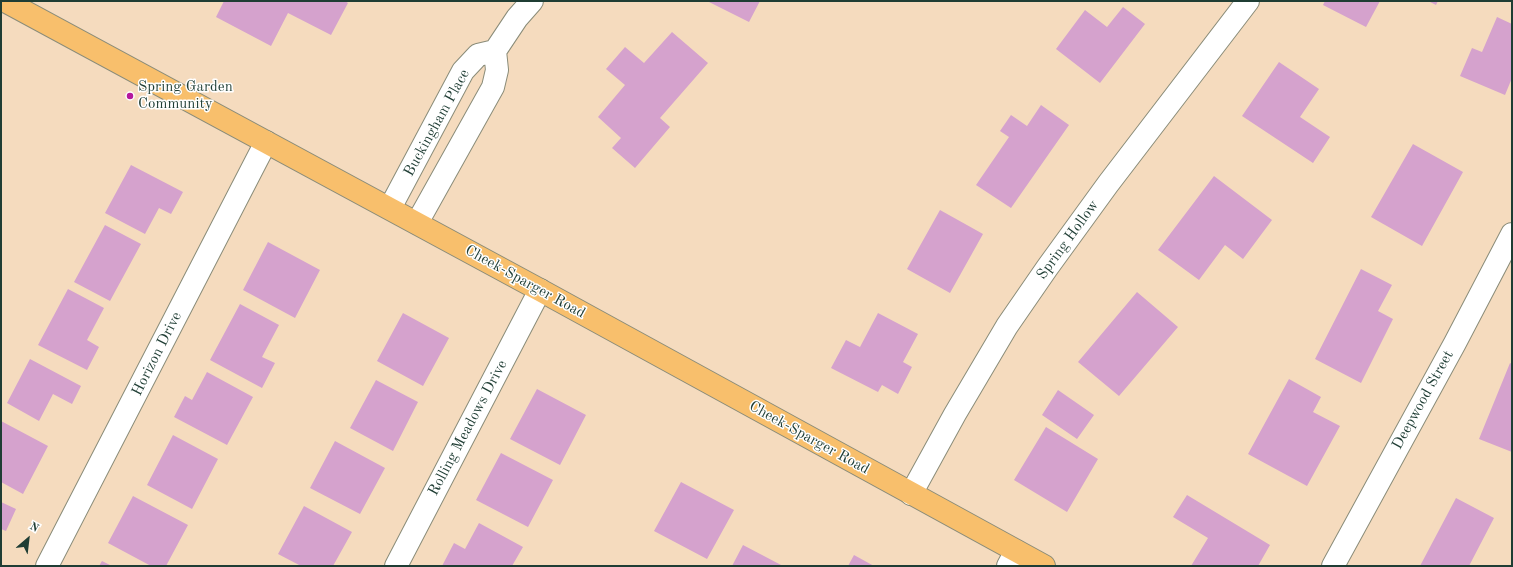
<!DOCTYPE html>
<style>
body{margin:0}
#map{position:relative;width:1513px;height:567px;overflow:hidden;background:#f5dbbe;font-family:"Old Standard TT",serif}
canvas{display:block}
.frame{position:absolute;inset:0;border:2px solid #1f3d34;pointer-events:none}
.north{position:absolute;left:8px;top:519px;width:40px;height:40px;-webkit-text-stroke:3px #fff;paint-order:stroke;rotate:28deg;font-size:11px;font-weight:700;line-height:16px;text-align:center;color:#1f3d34}
.north::after{content:'';display:block;margin:auto;width:14px;height:18px;background:#1f3d34;clip-path:polygon(50% 0,100% 100%,50% 72%,0 100%)}
</style>
<div id="map">
<canvas width="1513" height="567"></canvas>
<div class="frame"></div>
<div class="north">N</div>
</div>
<script>
const context = document.querySelector('canvas').getContext('2d');
context.lineJoin = 'round';
function paint(path, color) {
  context.fillStyle = color;
  context.fill(path, 'evenodd');
}
function trace(path, color, width, dash) {
  context.strokeStyle = color;
  context.lineWidth = width;
  context.lineCap = dash ? 'butt' : 'round';
  context.setLineDash(dash || []);
  context.stroke(path);
}
function drawText(font, color, halo, rows, align = 'center') {
  context.font = font + ' "Old Standard TT",serif';
  context.lineWidth = 3;
  context.setLineDash([]);
  context.textBaseline = 'middle';
  context.strokeStyle = halo;
  context.fillStyle = color;
  for (const [text, x, y, turn = 0] of rows) {
    context.save();
    context.translate(x, y);
    context.rotate((+turn || 0) * Math.PI / 180);
    context.textAlign = isNaN(turn) ? turn : align;
    if (halo) context.strokeText(text, 0, 0);
    context.fillText(text, 0, 0);
    context.restore();
  }
}
paint(new Path2D(`
 M224 1H345L348 3 331 35 288 13 271 46 216 17Z
 M707 1H760L749 22Z
 M1325 1H1380L1366 27 1323 5Z
 M1428 1H1438L1436 5Z
 M1123 7 1145 24 1100 83 1056 49 1085 10 1107 27Z
 M1497 17 1512 24V78L1505 95 1460 76 1472 48 1482 52Z
 M672 32 708 63 660 118 670 127 635 168 612 148 621 138 598 117 625 85 606 69 625 47 644 63Z
 M1279 62 1319 89 1300 117 1330 137 1313 163 1242 116Z
 M1041 105 1069 125 1011 208 976 185 1009 137 1000 131 1011 115 1027 126Z
 M1413 144 1463 172 1422 246 1371 217Z
 M131 165 183 192 171 214 159 208 145 234 105 213Z
 M1214 176 1272 220 1243 259 1225 245 1199 280 1158 250Z
 M940 210 983 234 950 293 907 269Z
 M105 225 141 244 110 301 74 282Z
 M268 242 320 270 295 318 243 290Z
 M1361 269 1392 285 1378 311 1393 319 1361 383 1315 359Z
 M68 289 104 308 87 340 99 347 87 370 38 345Z
 M1137 292 1178 327 1119 396 1078 362Z
 M240 304 279 325 262 357 275 363 262 388 210 360Z
 M403 313 449 338 423 386 377 361Z
 M878 313 918 334 903 362 912 367 898 394 882 385 878 392 831 368 846 340 860 347Z
 M30 359 81 386 72 404 53 394 39 421 7 403Z
 M1510 363 1512 364V452L1479 439Z
 M207 372 253 397 227 445 174 417 185 396 192 400Z
 M1289 379 1321 397 1313 412 1340 426 1307 486 1248 454Z
 M376 380 418 402 393 451 350 428Z
 M537 389 586 415 560 465 510 439Z
 M1058 390 1094 415 1077 439 1042 415Z
 M1 421 48 446 23 494 1 482Z
 M1046 427 1098 459 1067 512 1014 480Z
 M173 435 218 459 192 509 147 485Z
 M335 441 385 468 360 514 310 488Z
 M501 453 553 480 528 527 476 500Z
 M681 482 734 510 707 559 654 531Z
 M1187 495 1270 545 1258 566H1191L1208 538 1173 517Z
 M133 496 188 525 166 566H151L108 543Z
 M1456 498 1494 518 1469 566H1420Z
 M1 502 16 509 6 531 1 529Z
 M304 506 352 532 333 566H301L278 554Z
 M479 523 523 547 512 566H442L454 543 465 549Z
 M743 545 783 566H732Z
 M854 555 874 566H848Z
 M102 561 112 566H99Z`), '#d5a2cd');
const minor = new Path2D(`
 M390 208 463 71 478 55 495 51 517 18 532 1
 M417 223 493 87 497 70 495 51
 M911 494 955 414 1007 326 1047 268 1108 184 1248 1
 M47 566 266 142
 M396 566 540 290
 M1008 566 1016 551
 M1333 566 1455 343 1512 234`);
const major = new Path2D(`
 M5 1 540 290 1044 566`);
trace(minor, '#8a8c79', 24);
trace(major, '#8a8c79', 24);
trace(minor, '#fff', 22);
trace(major, '#f8bf6c', 22);
for (const [x, y, r, color] of [
 [130,96,4,"#b5179e"]
]) {
  const dot = new Path2D();
  dot.arc(x, y, r, 0, 2 * Math.PI);
  context.fillStyle = color;
  context.fill(dot);
  trace(dot, '#fff', 1.5);
}
drawText('15px', '#1f3d34', '#fff', [
 ["Spring Garden",138,87],
 ["Community",138,104]
], 'left');
drawText('15px', '#1f3d34', '#fff', [
 ["Buckingham Place",437,123,-61],
 ["Spring Hollow",1068,240,-54],
 ["Cheek-Sparger Road",525,282,29],
 ["Horizon Drive",157,354,-63],
 ["Deepwood Street",1423,400,-61],
 ["Rolling Meadows Drive",468,428,-62],
 ["Cheek-Sparger Road",809,438,29]
]);
</script>
